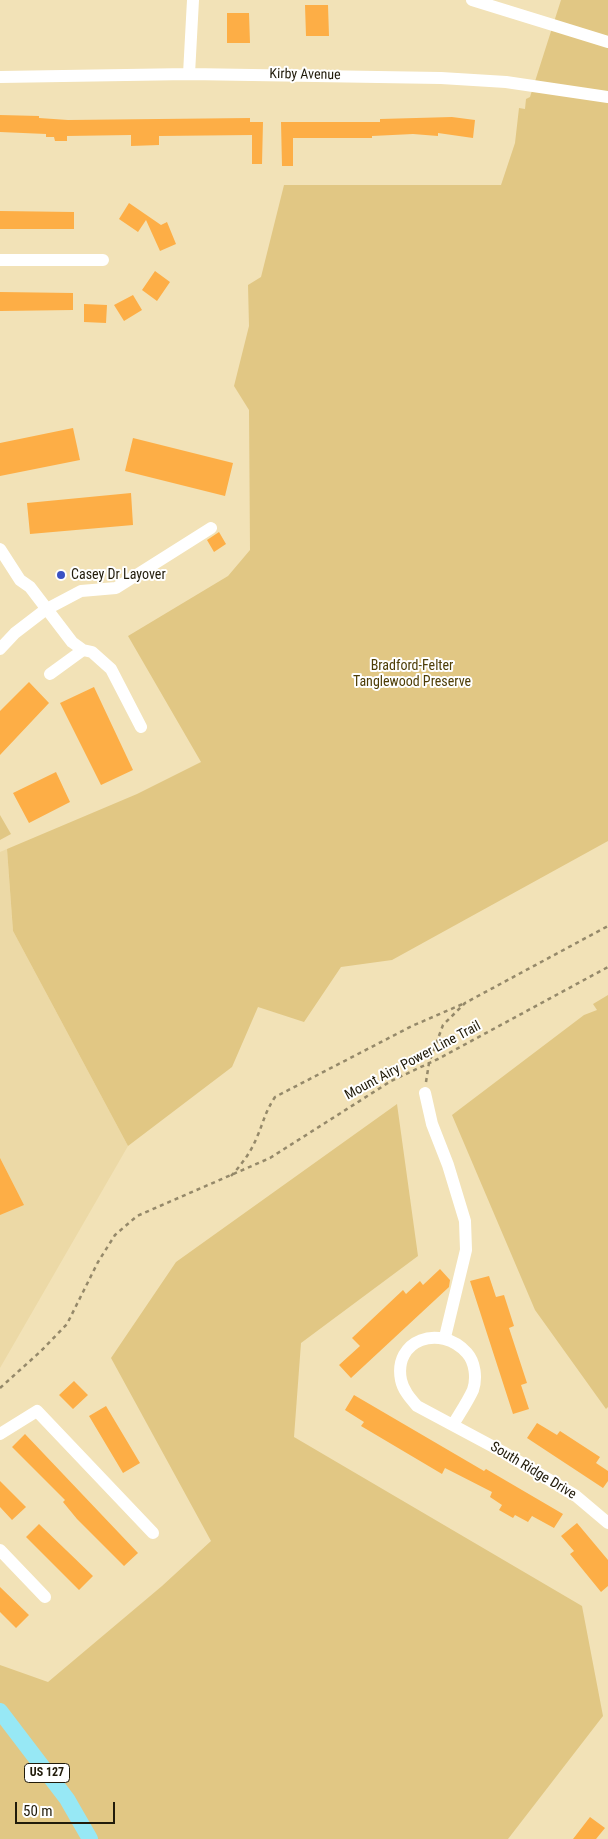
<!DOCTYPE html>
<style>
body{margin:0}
#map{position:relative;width:608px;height:1839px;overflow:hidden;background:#f2e2b7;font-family:"Roboto Condensed",sans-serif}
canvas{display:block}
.scale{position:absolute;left:15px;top:1802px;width:100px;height:22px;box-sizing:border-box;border:2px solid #211b0a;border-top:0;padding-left:6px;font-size:15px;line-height:18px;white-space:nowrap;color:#211b0a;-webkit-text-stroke:4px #fff;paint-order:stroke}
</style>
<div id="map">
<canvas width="608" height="1839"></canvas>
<div class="scale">50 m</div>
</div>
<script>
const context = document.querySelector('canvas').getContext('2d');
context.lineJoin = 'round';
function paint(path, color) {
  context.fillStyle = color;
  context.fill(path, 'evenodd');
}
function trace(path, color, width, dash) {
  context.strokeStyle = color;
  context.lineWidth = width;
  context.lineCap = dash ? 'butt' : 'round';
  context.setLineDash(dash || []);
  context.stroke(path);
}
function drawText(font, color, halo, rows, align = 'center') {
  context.font = font + ' "Roboto Condensed",sans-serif';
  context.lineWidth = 4;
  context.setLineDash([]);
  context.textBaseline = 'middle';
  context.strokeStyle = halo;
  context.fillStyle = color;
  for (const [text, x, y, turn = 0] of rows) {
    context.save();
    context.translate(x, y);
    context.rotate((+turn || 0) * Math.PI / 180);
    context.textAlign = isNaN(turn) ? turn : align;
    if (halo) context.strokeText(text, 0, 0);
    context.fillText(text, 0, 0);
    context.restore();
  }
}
paint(new Path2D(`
 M7 849 13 931 128 1146 0 1368V852Z`), '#ecd9a6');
paint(new Path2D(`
 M561 0H608V841L392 960 341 967 304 1022 258 1007 232 1067 128 1146 13 931 7 849 137 794 201 762 128 636 228 576 250 550 249 410 234 386 249 326 248 285 261 277 284 185H501L515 143 519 108 525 109 526 99 530 97Z
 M0 815 11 834 0 840Z
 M608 995V1407L606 1409 535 1310 452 1115 584 1015 597 1010 593 1004Z
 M397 1104 418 1256 301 1343 294 1437 582 1606 603 1716 508 1839H0V1665L48 1682 162 1586 211 1541 111 1358 176 1262Z`), '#e1c784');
paint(new Path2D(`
 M305 5H328L329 36H306Z
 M227 13H249L250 43H227Z
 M0 115 39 116V118L68 120 250 118V122H263L262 164H252V135L159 136V145L131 146V135L67 136V141H55L54 137H46V134L0 132Z
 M452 117 475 120 473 138 438 133V136L413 134 372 136V138H293V166H282L281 122H380V119Z
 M129 203 161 225 167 222 176 244 160 251 146 220 138 232 119 219Z
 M0 211 74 212V229H0Z
 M155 271 170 282 157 301 142 290Z
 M0 292 73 293V310L0 311Z
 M133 295 142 310 124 321 114 305Z
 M84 304 107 305 106 323 84 322Z
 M73 428 80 460 0 476V443Z
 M133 438 233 463 225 496 125 471Z
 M131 493 133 525 30 534 27 503Z
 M219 532 226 544 214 552 207 540Z
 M29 682 49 703 0 755V711Z
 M94 687 133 770 101 785 60 703Z
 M56 772 70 802 29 823 13 793Z
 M0 1158 24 1205 0 1215Z
 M440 1269 450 1280 449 1287 351 1378 339 1365 360 1346 352 1338 403 1290 406 1294 420 1281 423 1285Z
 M489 1276 496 1297 504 1295 514 1326 509 1328 527 1383 521 1385 529 1409 513 1414 470 1281Z
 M74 1381 88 1395 73 1409 59 1395Z
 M354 1395 484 1471 486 1469 563 1514 554 1528 532 1516 528 1522 515 1515 513 1518 499 1510 502 1505 490 1497 492 1492 445 1468 442 1474 361 1426 364 1422 345 1410Z
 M106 1406 140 1463 123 1473 89 1416Z
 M537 1423 557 1435 560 1431 600 1457 596 1463 608 1471V1481L603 1488 527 1438Z
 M25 1434 138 1553 124 1566 77 1519 63 1502 65 1500 12 1447Z
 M0 1481 26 1507 12 1520 0 1507Z
 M577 1523 608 1560V1586L601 1592 570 1554 574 1551 561 1536Z
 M39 1524 93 1576 79 1590 26 1537Z
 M0 1587 29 1615 16 1628 0 1612Z
 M590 1817 605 1828 596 1839H573Z`), '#fdae46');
trace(new Path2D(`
 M426 1082 429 1063 443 1025 465 1003 608 926
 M231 1176C242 1164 251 1152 257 1137 264 1121 265 1112 275 1097L412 1026 465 1003
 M0 1388 41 1351 67 1324 98 1262 115 1235 137 1216 270 1158 391 1081 438 1059 608 967`), '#95896a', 2.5, [4, 4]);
trace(new Path2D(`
 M472 0 608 42
 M189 74 193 0
 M0 77 189 74 441 78 506 82 608 97
 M0 260H103
 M0 549 20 580 30 587 72 642 83 650 92 652 111 669 141 727
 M0 649 15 633 45 610 81 591 116 588 211 528
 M50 674 83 650
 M425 1093 432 1124 448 1165 465 1221 466 1250 445 1337
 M454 1423C460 1413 468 1401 473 1390 477 1378 475 1362 467 1353 440 1323 393 1340 401 1380 403 1390 410 1398 417 1406L503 1452 576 1496 608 1523
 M0 1434 37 1411 153 1533
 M0 1550 45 1597`), '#fff', 12);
trace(new Path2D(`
 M0 1711 67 1799 90 1839`), '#97e8f5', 16);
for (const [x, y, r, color] of [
 [61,575,5,"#3a51c3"]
]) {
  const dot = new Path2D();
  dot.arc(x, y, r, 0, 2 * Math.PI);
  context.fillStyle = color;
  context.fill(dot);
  trace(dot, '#fff', 2);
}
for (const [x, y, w] of [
 [47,1773,45]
]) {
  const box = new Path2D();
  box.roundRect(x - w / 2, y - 9.5, w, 19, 4);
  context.fillStyle = '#fff';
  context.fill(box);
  trace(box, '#211b0a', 1);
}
drawText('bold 12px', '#211b0a', null, [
 ["US 127",47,1773]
]);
drawText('14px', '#211b0a', '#fff', [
 ["Kirby Avenue",305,75,1],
 ["Mount Airy Power Line Trail",413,1061,-28],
 ["South Ridge Drive",533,1471,31]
]);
drawText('14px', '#211b0a', '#fff', [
 ["Casey Dr Layover",71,575]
], 'left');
drawText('14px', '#4e3d06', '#fff', [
 ["Bradford-Felter",412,666],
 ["Tanglewood Preserve",412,682]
]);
</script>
